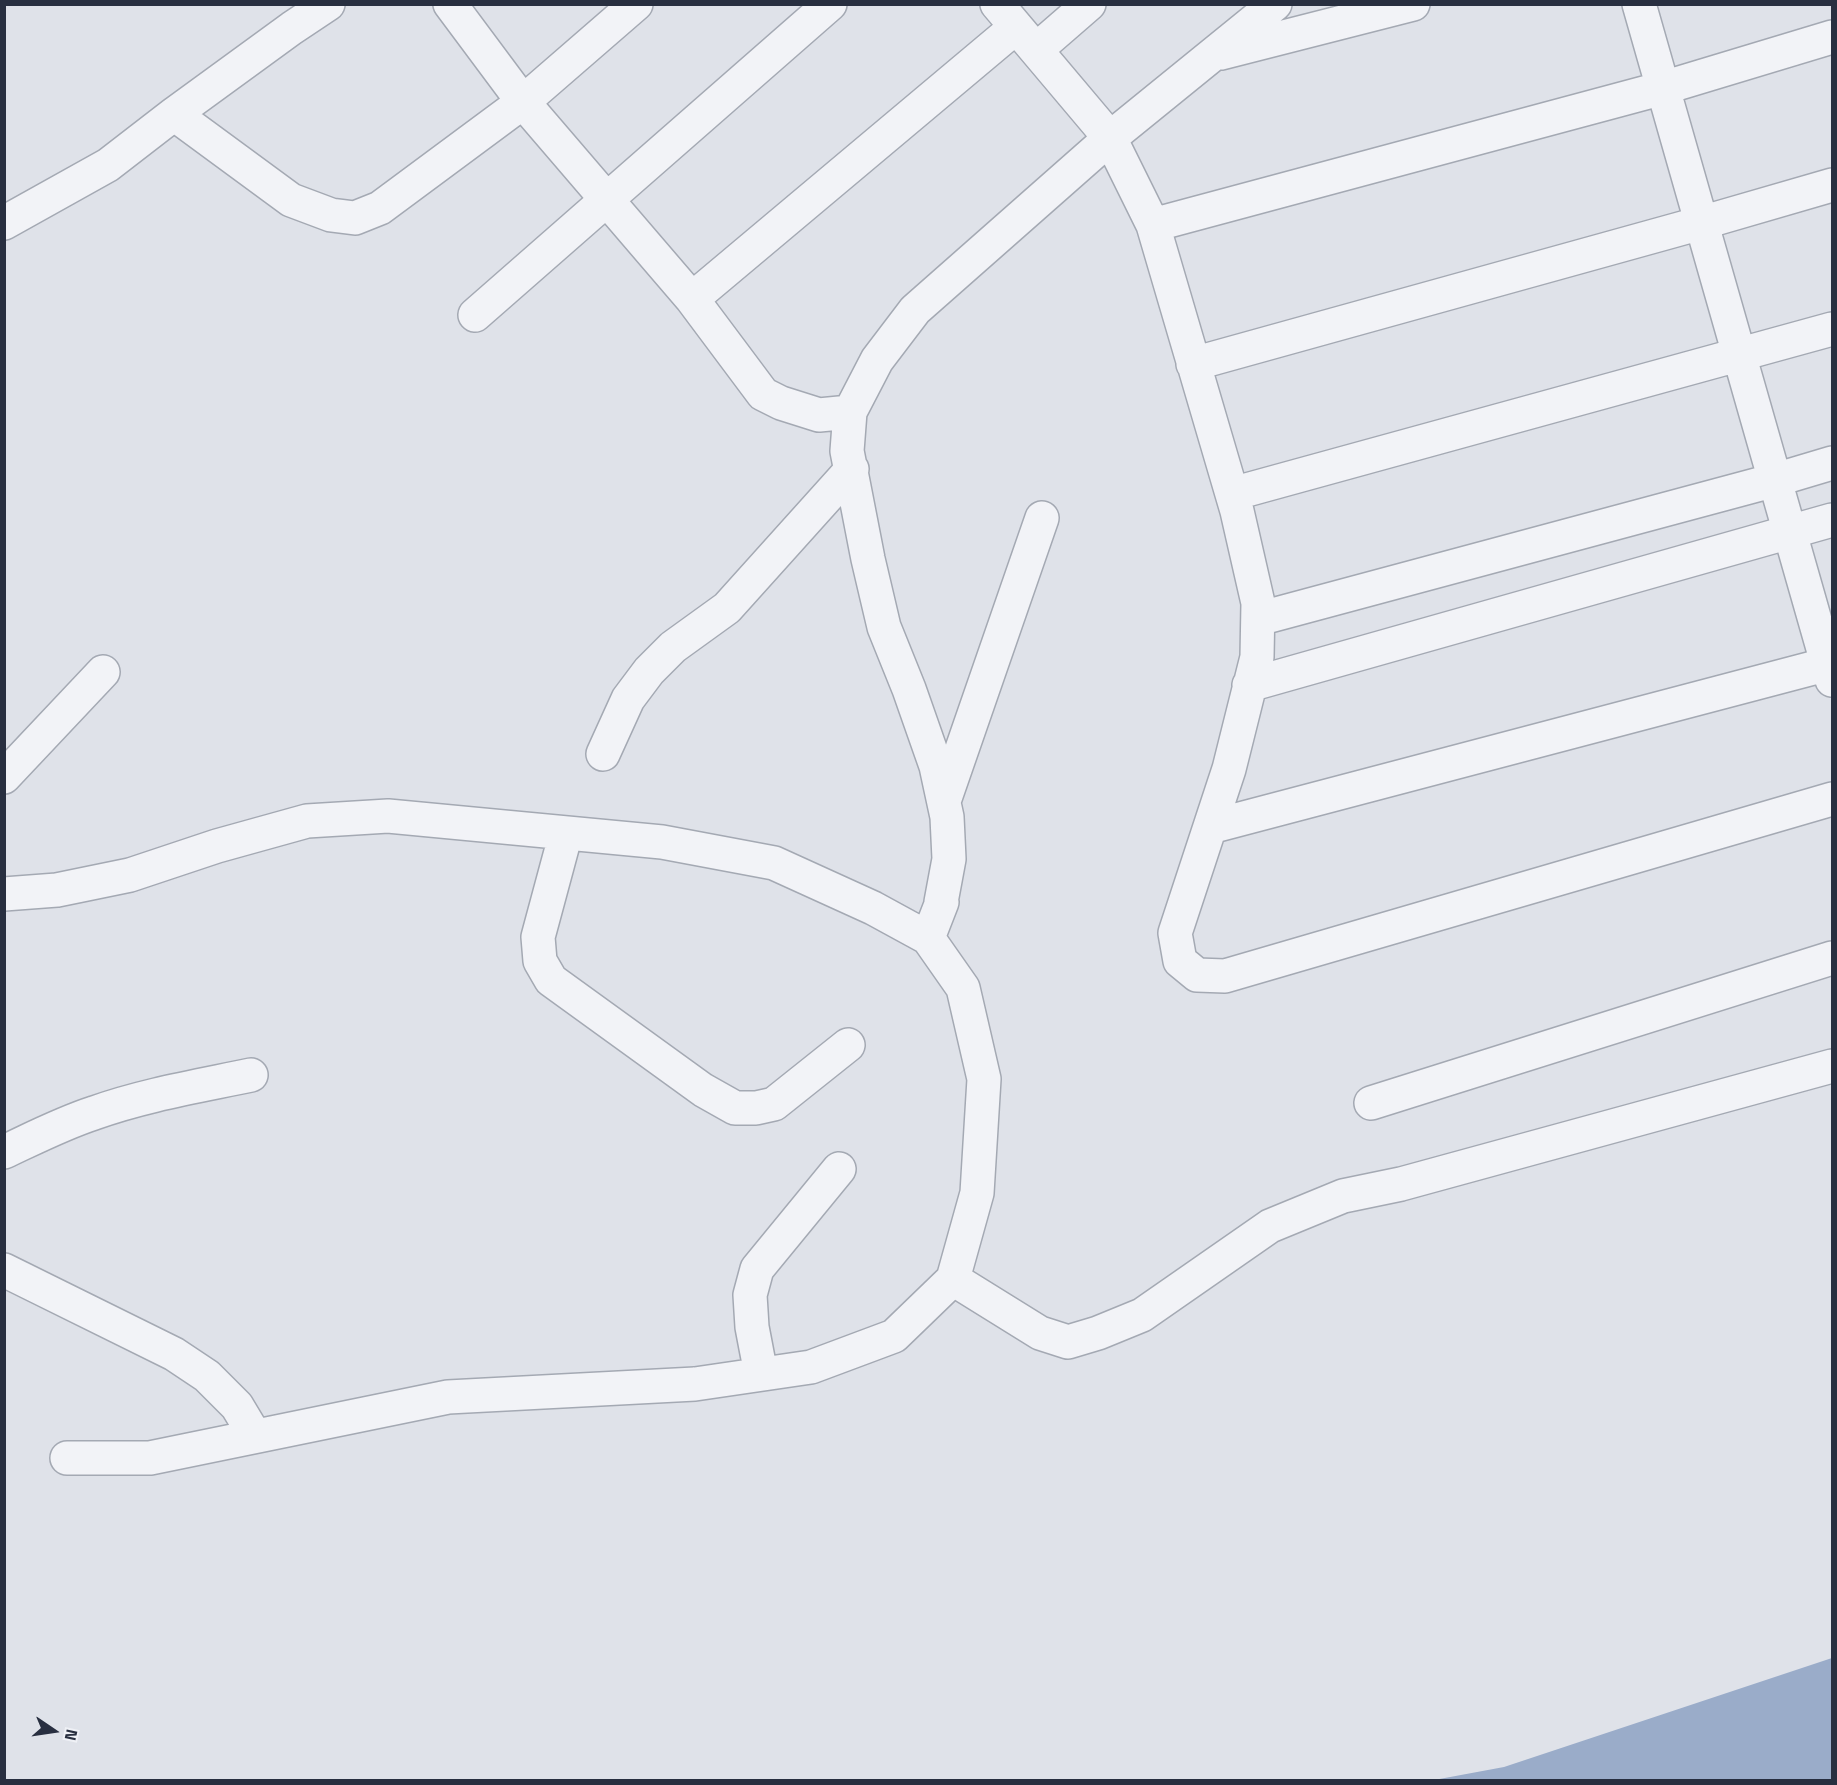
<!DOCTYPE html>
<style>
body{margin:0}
#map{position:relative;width:1837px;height:1785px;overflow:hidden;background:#dfe2e9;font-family:"Titillium Web",sans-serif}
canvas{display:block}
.frame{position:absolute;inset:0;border:6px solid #282f40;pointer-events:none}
.north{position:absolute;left:24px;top:1701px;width:60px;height:60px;-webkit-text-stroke:4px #eff1f6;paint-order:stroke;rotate:103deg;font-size:16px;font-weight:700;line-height:24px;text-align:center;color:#282f40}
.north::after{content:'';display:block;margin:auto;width:21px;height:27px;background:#282f40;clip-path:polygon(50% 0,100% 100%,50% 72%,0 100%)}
</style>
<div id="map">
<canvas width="1837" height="1785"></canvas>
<div class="frame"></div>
<div class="north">N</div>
</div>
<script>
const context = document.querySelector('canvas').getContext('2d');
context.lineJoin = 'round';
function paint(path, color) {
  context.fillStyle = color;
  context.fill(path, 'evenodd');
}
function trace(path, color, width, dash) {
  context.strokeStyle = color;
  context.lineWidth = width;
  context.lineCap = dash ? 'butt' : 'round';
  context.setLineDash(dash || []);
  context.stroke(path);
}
paint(new Path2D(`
 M1832 1658V1780H1434L1504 1767Z`), '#9aacc9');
const street = new Path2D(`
 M450 4 523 102 692 299 763 394 781 403 819 415 850 412
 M997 4 1110 138 1153 225 1237 511 1258 603 1257 657 1229 769 1175 933 1180 961 1197 975 1225 976 1832 799
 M1639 4 1832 680
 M1036 50 1089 4
 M1221 53 1413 4
 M174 114 291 200 331 215 355 218 380 208 523 102 636 4
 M4 223 108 165 174 114 292 28 328 4
 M1153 225 1663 88 1832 37
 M692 299 1016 27
 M475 315 830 4
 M1193 364 1701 223 1832 185
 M1232 494 1832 329
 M1258 619 1775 480 1832 463
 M1249 685 1832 520
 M603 754 628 699 649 671 673 647 727 608 852 469
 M4 777 103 672
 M944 801 1042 518
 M1210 827 1832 663
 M566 833 538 937 540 961 551 980 703 1090 735 1108H756L774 1104 848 1045
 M4 894 57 890 130 875 217 846 307 821 388 816 662 842 774 863 873 908 928 938 963 988 984 1079 977 1193 953 1279 894 1336 811 1367 695 1384 448 1397 150 1458H67
 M928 938 942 902H941L949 859 947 817 936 766 909 689 884 627 868 559 847 451 850 412 877 360 915 310 1110 138 1275 4
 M1371 1103 1832 958
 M4 1152C34 1138 63 1123 94 1113 144 1095 199 1086 251 1075
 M4 1270 174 1354 207 1376 237 1406 255 1436
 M953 1279 1040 1333 1068 1342 1098 1333 1142 1315 1270 1226 1343 1196 1401 1184 1832 1066
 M761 1374 752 1327 750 1295 757 1269 839 1169`);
trace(street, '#a4a9b3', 36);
trace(street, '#f2f3f7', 33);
</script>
